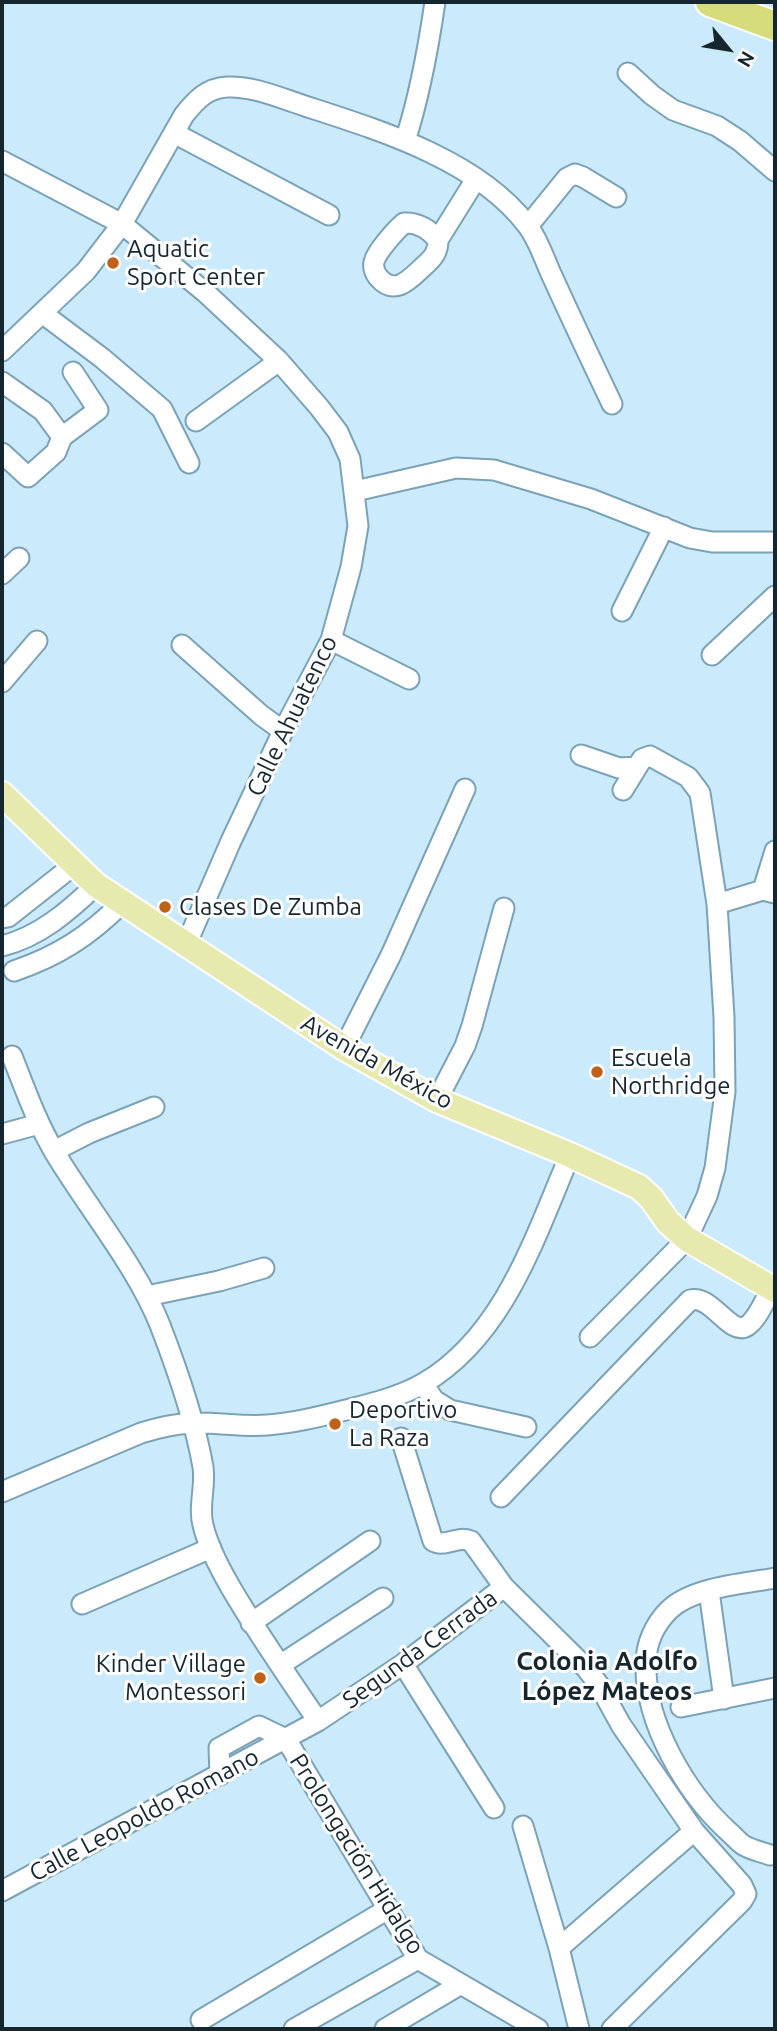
<!DOCTYPE html>
<meta charset="utf-8">
<style>
body{margin:0}
#map{position:relative;width:777px;height:2031px;overflow:hidden;background:#cbebfd;font-family:Ubuntu,sans-serif}
canvas{display:block}
.frame{position:absolute;inset:0;border:4px solid #16262f;pointer-events:none}
.north{position:absolute;left:693px;top:14px;width:70px;height:70px;-webkit-text-stroke:5px #fff;paint-order:stroke;rotate:120deg;font-size:19px;font-weight:700;line-height:28px;text-align:center;color:#16262f}
.north::after{content:'';display:block;margin:auto;width:24px;height:32px;background:#16262f;clip-path:polygon(50% 0,100% 100%,50% 72%,0 100%)}
</style>
<div id="map">
<canvas width="777" height="2031"></canvas>
<div class="frame"></div>
<div class="north">N</div>
</div>
<script>
const context = document.querySelector('canvas').getContext('2d');
context.lineJoin = 'round';
function trace(path, color, width, dash) {
  context.strokeStyle = color;
  context.lineWidth = width;
  context.lineCap = dash ? 'butt' : 'round';
  context.setLineDash(dash || []);
  context.stroke(path);
}
function drawText(font, color, halo, rows, align = 'center') {
  context.font = font + ' Ubuntu,sans-serif';
  context.lineWidth = 6;
  context.setLineDash([]);
  context.textBaseline = 'middle';
  context.strokeStyle = halo;
  context.fillStyle = color;
  for (const [text, x, y, turn = 0] of rows) {
    context.save();
    context.translate(x, y);
    context.rotate((+turn || 0) * Math.PI / 180);
    context.textAlign = isNaN(turn) ? turn : align;
    if (halo) context.strokeText(text, 0, 0);
    context.fillText(text, 0, 0);
    context.restore();
  }
}
const minor = new Path2D(`
 M628 73 652 95 673 110 717 126 740 141 775 171
 M174 133 329 215
 M405 141C420 95 428 50 435 2
 M2 161 122 224 206 293 279 361 319 407 338 432 350 459 358 526 351 567 331 640 283 731 231 841 186 945
 M528 226 567 178 575 174 583 177 616 197
 M438 240C430 230 418 222 404 223 396 230 376 252 374 262 373 267 375 273 378 277 395 297 410 279 423 267 433 258 438 253 438 240L476 179
 M42 313 102 358 162 409 189 463
 M2 351 86 271 122 224 184 115C196 100 207 88 227 87 254 86 280 98 305 106 379 130 478 160 527 225 539 240 545 262 553 278 572 320 592 362 612 404
 M2 382 43 411 62 437 56 452 28 477 2 453
 M196 421 279 361
 M62 437 98 410 73 372
 M355 491 456 468 494 470 591 499 690 538 712 542H775
 M2 574 19 558
 M622 611 664 527
 M331 640 409 679
 M182 645 261 715 283 731
 M712 655 775 596
 M2 682 37 641
 M581 755 619 768 637 767
 M763 890 775 851
 M717 904 763 890 775 893
 M2 918 8 917 74 865
 M2 946C39 937 69 911 96 885
 M14 971C58 956 89 936 122 903
 M344 1048 391 955 465 789
 M12 1056C25 1089 37 1123 55 1153 88 1208 137 1267 160 1325 177 1369 195 1421 203 1467 206 1487 198 1506 203 1525 208 1547 220 1569 231 1588 258 1634 288 1677 318 1721
 M437 1100 465 1046 472 1026 504 908
 M2 1134 39 1124
 M54 1151 89 1133 154 1107
 M147 1296 219 1281 264 1268
 M590 1337 687 1239 707 1196 715 1168 725 1092 724 1017 717 904 700 793 688 777 650 756 642 759 623 790
 M423 1384 434 1400 450 1410 526 1427
 M401 1438 433 1541C445 1548 458 1535 471 1541L504 1587 586 1668 599 1685 621 1725 694 1831 742 1885 746 1894 742 1901 612 2029
 M2 1492 141 1433C157 1428 175 1424 192 1423 217 1422 242 1427 267 1425 295 1423 322 1416 350 1409 374 1403 402 1396 424 1383 505 1335 535 1236 570 1155
 M501 1497 690 1300C712 1294 730 1337 747 1326 758 1319 765 1299 772 1288
 M709 1591 724 1699
 M82 1604 211 1548
 M251 1623 370 1541
 M403 1664 494 1808
 M280 1665 383 1598
 M681 1707 775 1688
 M286 1739 418 1959 538 2029
 M220 1775 219 1748 259 1726 286 1739
 M523 1826 559 1948 579 2029
 M770 1855C762 1852 752 1850 745 1846 739 1843 734 1836 729 1832 686 1793 644 1722 646 1663 646 1643 655 1624 669 1610 692 1587 744 1584 775 1578
 M2 1891 318 1721 403 1664 504 1587
 M559 1948 694 1831
 M201 2020 388 1909
 M294 2029 418 1959
 M385 2029 461 1984`);
const major = new Path2D(`
 M2 794 96 885 344 1048 437 1100 570 1155 639 1187 651 1198 668 1222 687 1239 775 1290`);
const highway = new Path2D(`
 M710 2 775 26`);
trace(minor, '#7ba2b7', 23);
trace(major, '#fff', 28);
trace(highway, '#fff', 32);
trace(minor, '#fff', 19);
trace(major, '#e6eaaf', 24);
trace(highway, '#d5dc79', 28);
for (const [x, y, r, color] of [
 [113,263,7,"#bf6116"],
 [165,907,7,"#bf6116"],
 [597,1072,7,"#bf6116"],
 [335,1424,7,"#bf6116"],
 [260,1678,7,"#bf6116"]
]) {
  const dot = new Path2D();
  dot.arc(x, y, r, 0, 2 * Math.PI);
  context.fillStyle = color;
  context.fill(dot);
  trace(dot, '#fff', 2.5);
}
drawText('24px', '#16262f', '#fff', [
 ["Aquatic",127,249],
 ["Sport Center",127,277],
 ["Clases De Zumba",179,907],
 ["Escuela",611,1058],
 ["Northridge",611,1086],
 ["Deportivo",349,1410],
 ["La Raza",349,1438],
 ["Kinder Village",246,1664,"right"],
 ["Montessori",246,1692,"right"]
], 'left');
drawText('24px', '#16262f', '#fff', [
 ["Calle Ahuatenco",292,716,-64],
 ["Avenida México",377,1062,29],
 ["Segunda Cerrada",420,1649,-36],
 ["Calle Leopoldo Romano",144,1815,-28],
 ["Prolongación Hidalgo",357,1854,58]
]);
drawText('bold 26px', '#16262f', '#fff', [
 ["Colonia Adolfo",607,1661],
 ["López Mateos",607,1691]
]);
</script>
